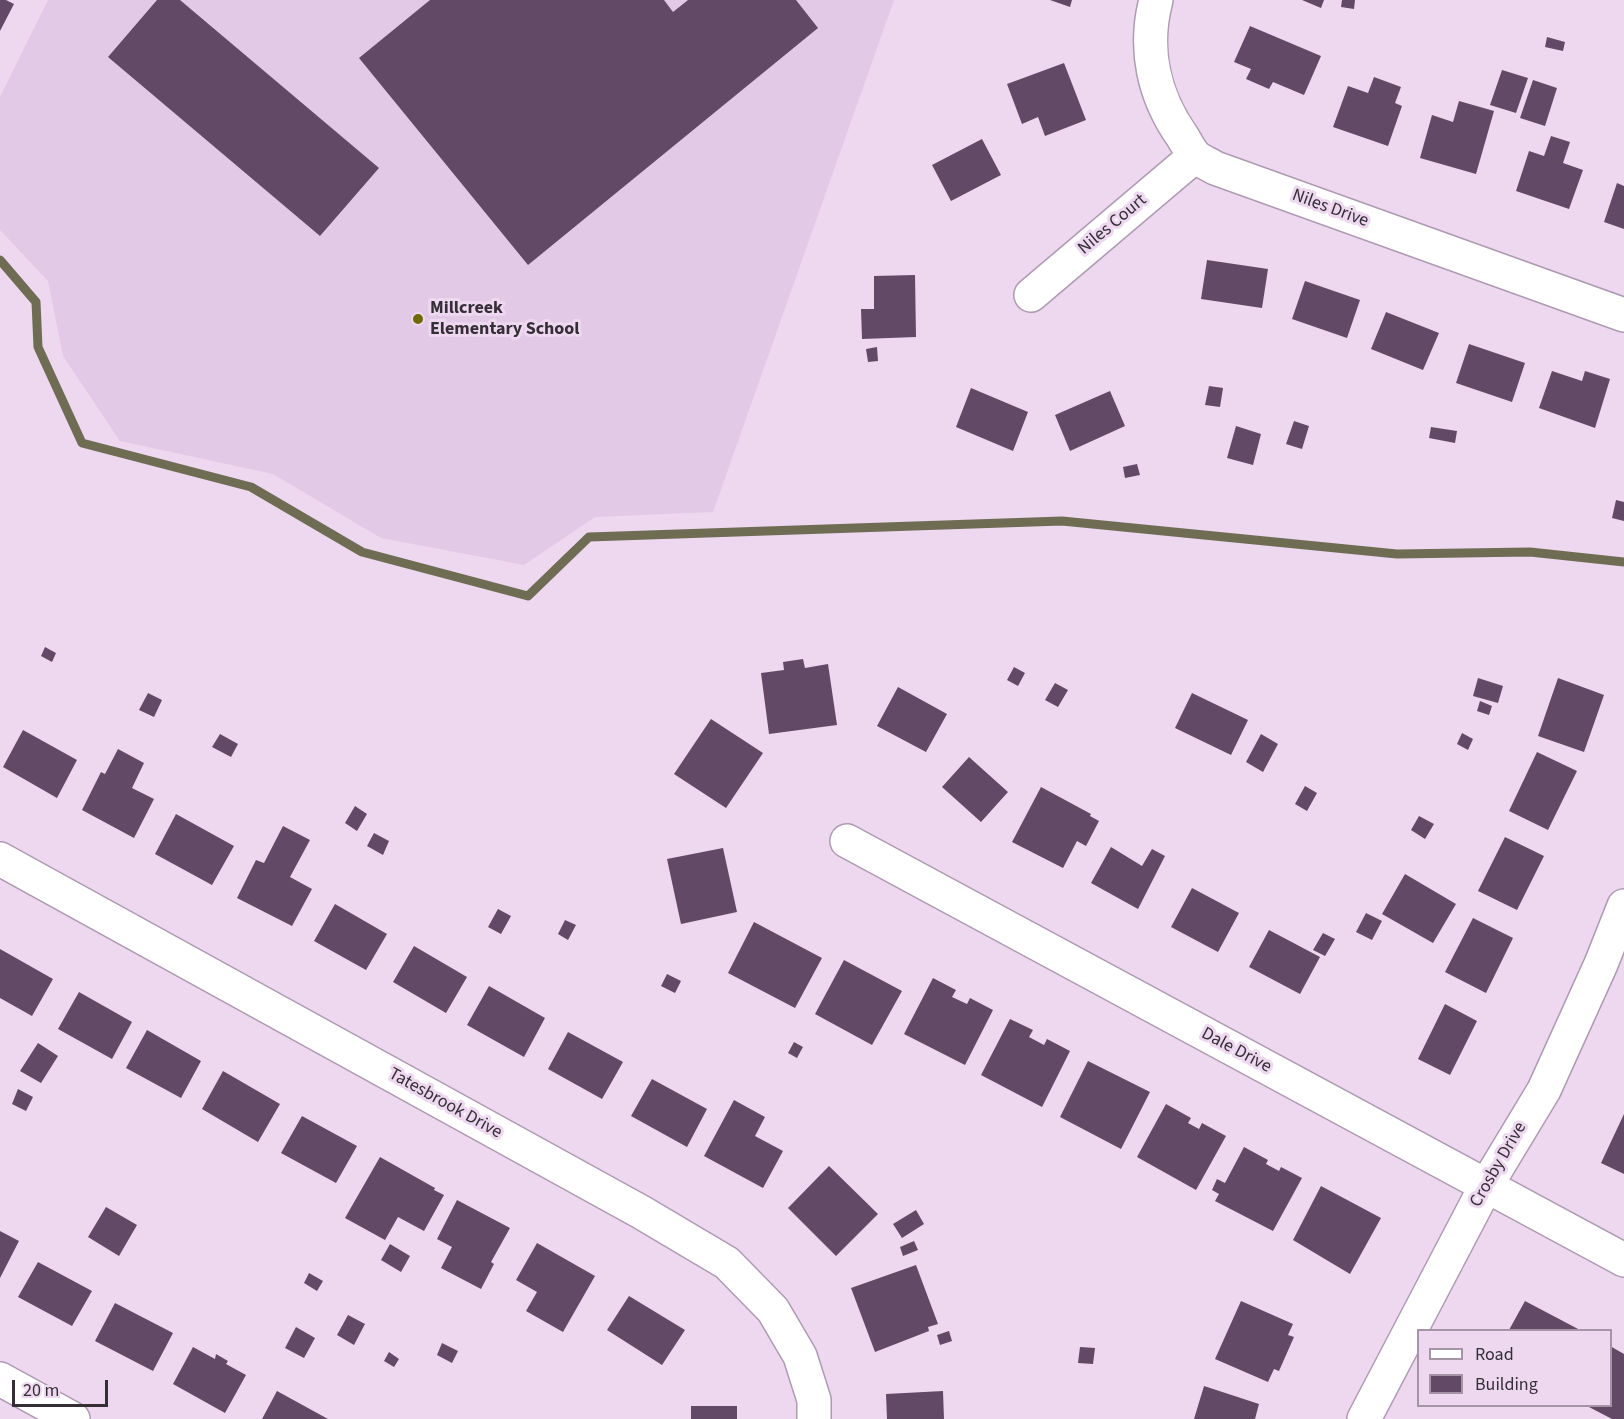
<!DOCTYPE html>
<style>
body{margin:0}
#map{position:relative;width:1624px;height:1419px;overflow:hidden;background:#edd8f0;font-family:"Source Sans 3",sans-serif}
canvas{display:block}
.legend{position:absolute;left:1417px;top:1329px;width:195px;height:78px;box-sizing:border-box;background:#edd8f0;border:2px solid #a494a6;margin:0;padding:8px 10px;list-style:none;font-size:18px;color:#362e37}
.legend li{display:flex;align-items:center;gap:12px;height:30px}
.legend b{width:30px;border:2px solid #a494a6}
.scale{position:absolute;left:12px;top:1380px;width:96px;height:27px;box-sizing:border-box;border:3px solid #362e37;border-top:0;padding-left:8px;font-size:18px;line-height:21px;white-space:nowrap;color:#362e37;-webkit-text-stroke:4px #edd8f0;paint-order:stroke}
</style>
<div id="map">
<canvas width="1624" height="1419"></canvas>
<ul class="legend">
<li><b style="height:8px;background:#fff"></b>Road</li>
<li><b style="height:16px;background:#624a66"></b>Building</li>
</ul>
<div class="scale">20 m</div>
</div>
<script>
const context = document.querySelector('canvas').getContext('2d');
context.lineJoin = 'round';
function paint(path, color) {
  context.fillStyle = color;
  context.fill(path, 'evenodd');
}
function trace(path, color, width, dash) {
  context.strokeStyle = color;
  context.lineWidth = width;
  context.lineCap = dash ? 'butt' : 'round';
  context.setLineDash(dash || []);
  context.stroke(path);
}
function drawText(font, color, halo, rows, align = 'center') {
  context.font = font + ' "Source Sans 3",sans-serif';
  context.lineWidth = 6;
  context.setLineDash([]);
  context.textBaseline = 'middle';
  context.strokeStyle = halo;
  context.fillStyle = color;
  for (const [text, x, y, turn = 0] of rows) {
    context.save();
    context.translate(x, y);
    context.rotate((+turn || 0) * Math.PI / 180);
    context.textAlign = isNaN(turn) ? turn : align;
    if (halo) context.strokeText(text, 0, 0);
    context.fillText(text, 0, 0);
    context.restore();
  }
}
paint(new Path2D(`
 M48 0H894L713 512 595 517 524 565 381 538 273 474 120 441 63 356 48 281 0 230V97Z`), '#e2c9e6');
trace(new Path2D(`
 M0 260 36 302 38 347 82 443 251 487 362 552 528 596 589 537 1062 521 1397 554 1530 552 1624 562`), '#6f6c54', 9);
paint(new Path2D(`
 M0 0H6L14 4 0 31Z
 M157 0H180L379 168 320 236 108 57Z
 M430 0H664L673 12 688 0H796L818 28 528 265 359 58Z
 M1050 0H1072L1070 7Z
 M1302 0H1324L1321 8Z
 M1342 0H1355L1354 9 1341 7Z
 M1250 26 1321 56 1304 95 1273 82 1269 89 1246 79 1251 69 1234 62Z
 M1547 37 1565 42 1563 51 1545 47Z
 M1064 63 1086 120 1045 136 1038 117 1022 124 1007 84Z
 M1502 70 1528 78 1516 113 1490 105Z
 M1374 77 1401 87 1395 103 1402 106 1388 146 1333 127 1348 86 1368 93Z
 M1533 80 1557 88 1545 126 1520 118Z
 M1459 101 1494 111 1476 174 1420 158 1432 115 1453 122Z
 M1551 136 1570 142 1563 163 1583 170 1569 209 1516 191 1529 151 1544 156Z
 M982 139 1001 175 951 201 932 165Z
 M1617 183 1624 186V229L1604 222Z
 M1207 260 1268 269 1262 308 1201 299Z
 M915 275 916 337 862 339 861 309H874V276Z
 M1305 281 1360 300 1347 338 1292 319Z
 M1386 312 1439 333 1423 370 1371 349Z
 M1469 344 1525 363 1512 402 1456 383Z
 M877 347 878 361 868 362 866 349Z
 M1552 371 1582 381 1585 371 1610 379 1595 428 1539 408Z
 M1209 386 1223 388 1220 407 1205 405Z
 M971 388 1028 412 1013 451 956 427Z
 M1110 391 1125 426 1070 451 1055 415Z
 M1294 421 1309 426 1302 449 1286 444Z
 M1236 426 1261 434 1253 465 1227 458Z
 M1431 427 1457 431 1455 443 1429 438Z
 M1137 464 1140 475 1125 478 1123 467Z
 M1616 500 1624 502V521L1612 518Z
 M45 647 56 653 52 662 41 656Z
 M803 659 805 668 828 664 837 725 769 734 761 673 784 670 783 662Z
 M1014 667 1025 673 1018 686 1007 680Z
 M1478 678 1503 686 1498 703 1473 696Z
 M1558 678 1604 695 1584 752 1538 736Z
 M1055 683 1068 690 1058 707 1045 700Z
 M898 687 947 714 926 752 877 726Z
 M148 693 162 700 154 717 139 710Z
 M1192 693 1248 720 1231 755 1175 728Z
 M1480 701 1492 706 1489 715 1477 711Z
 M711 719 763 753 726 808 674 774Z
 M23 730 77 760 57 798 3 767Z
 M1462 733 1473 739 1468 750 1457 744Z
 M220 734 238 744 231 757 212 747Z
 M1261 734 1278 744 1263 772 1246 762Z
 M118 749 144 763 132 788 154 799 134 838 82 810 101 772 105 774Z
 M1537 752 1577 771 1548 830 1509 811Z
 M969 757 1008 792 981 822 942 787Z
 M1305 786 1317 793 1307 811 1295 804Z
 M1041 787 1091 814 1090 816 1099 821 1086 846 1077 841 1063 868 1012 842Z
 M355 806 367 814 357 831 345 823Z
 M176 814 234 846 212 885 155 854Z
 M1419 816 1434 824 1425 839 1411 830Z
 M283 826 310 840 290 877 312 889 292 926 237 898 256 860 264 863Z
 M374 833 389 841 383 855 367 846Z
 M1505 837 1544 856 1517 910 1478 891Z
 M1111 847 1142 866 1152 849 1165 856 1138 909 1091 883Z
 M723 848 737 912 681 924 667 859Z
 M1405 874 1456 904 1433 943 1382 914Z
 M1192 888 1239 913 1218 952 1171 927Z
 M335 904 387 934 366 970 314 941Z
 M498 909 511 916 501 934 488 927Z
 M1366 913 1382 921 1372 940 1356 932Z
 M1473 918 1513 938 1486 993 1445 972Z
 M565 920 576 925 568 940 558 934Z
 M754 922 822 958 795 1008 728 973Z
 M1269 930 1320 957 1300 994 1249 967Z
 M1323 933 1335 939 1325 956 1313 950Z
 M414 946 467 977 446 1013 393 982Z
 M0 949 53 979 32 1016 0 998Z
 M844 960 902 991 872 1045 815 1014Z
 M667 974 681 981 675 993 661 986Z
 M933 978 956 990 952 997 967 1004 970 998 993 1010 965 1065 904 1034Z
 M489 986 545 1018 524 1057 467 1025Z
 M79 992 132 1022 112 1059 58 1029Z
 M1445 1004 1477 1021 1450 1075 1418 1059Z
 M1010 1019 1033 1030 1029 1037 1044 1045 1047 1039 1070 1051 1042 1107 981 1075Z
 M147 1030 201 1061 181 1098 126 1068Z
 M568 1032 623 1062 602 1099 548 1069Z
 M794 1042 803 1047 797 1058 788 1053Z
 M38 1043 58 1056 41 1083 20 1071Z
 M1088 1061 1150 1092 1121 1149 1060 1117Z
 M223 1071 280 1104 258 1142 202 1109Z
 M652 1079 707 1109 687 1147 631 1116Z
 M18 1089 33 1097 26 1111 12 1104Z
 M734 1100 765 1117 755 1136 783 1151 763 1188 704 1156Z
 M1166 1104 1191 1118 1188 1123 1199 1129 1202 1123 1226 1136 1196 1190 1137 1157Z
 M1624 1114V1174L1601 1163Z
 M302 1116 357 1146 336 1183 281 1153Z
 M1244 1147 1268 1160 1266 1164 1279 1171 1281 1167 1302 1178 1273 1231 1215 1201 1219 1194 1212 1190 1217 1179 1225 1183Z
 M380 1157 435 1188 434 1190 444 1195 424 1231 398 1217 385 1240 345 1218Z
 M829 1166 878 1214 836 1256 788 1208Z
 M1321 1186 1381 1218 1350 1274 1293 1240Z
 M457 1200 510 1228 491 1262 494 1264 481 1289 441 1268 452 1247 437 1239Z
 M106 1207 137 1225 119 1256 88 1237Z
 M916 1210 924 1224 902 1238 893 1224Z
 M0 1231 19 1241 0 1278Z
 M914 1241 918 1250 903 1256 900 1247Z
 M537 1243 595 1276 563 1332 526 1311 537 1292 516 1280Z
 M390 1244 410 1256 401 1272 381 1260Z
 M38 1262 92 1291 72 1326 18 1297Z
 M916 1265 938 1324 928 1327 929 1331 875 1352 851 1288Z
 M309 1273 323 1281 317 1291 304 1283Z
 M629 1296 685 1330 662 1365 607 1330Z
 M1241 1301 1293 1324 1288 1335 1294 1337 1279 1371 1274 1369 1268 1382 1215 1359Z
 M1525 1301 1580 1330H1509Z
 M115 1303 173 1333 153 1371 95 1341Z
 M348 1315 365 1324 354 1345 337 1335Z
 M296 1327 315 1338 304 1358 285 1348Z
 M949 1331 952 1341 940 1345 937 1335Z
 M442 1343 458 1351 452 1363 437 1355Z
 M1610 1346 1624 1354V1419H1612L1587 1406H1610Z
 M193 1347 215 1359 216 1354 228 1361 226 1364 246 1375 225 1413 173 1384Z
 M1080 1347 1095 1348 1093 1364 1078 1363Z
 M389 1352 399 1359 394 1367 384 1361Z
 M1204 1386 1259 1404 1255 1419H1194Z
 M277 1391 328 1419H262Z
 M943 1391 944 1419H887L886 1394Z
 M691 1406H737V1419H691Z`), '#624a66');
const street = new Path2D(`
 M1156 0C1143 49 1154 96 1182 136 1186 142 1190 151 1195 156 1200 161 1209 164 1215 168L1624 315
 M1031 295 1195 156
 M847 841 1624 1260
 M0 859 641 1212 727 1263 773 1310 800 1356 814 1400V1419
 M0 1379 73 1419
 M1364 1419 1486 1186 1544 1090 1601 964 1624 906`);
trace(street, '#ae9bb2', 36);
trace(street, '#fff', 33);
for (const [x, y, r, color] of [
 [418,319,6,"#6e6a04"]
]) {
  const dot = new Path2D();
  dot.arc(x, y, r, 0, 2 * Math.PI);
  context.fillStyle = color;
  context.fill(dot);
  trace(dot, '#edd8f0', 2);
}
drawText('18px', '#362e37', '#edd8f0', [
 ["Niles Drive",1330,209,20],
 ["Niles Court",1113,225,-40],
 ["Dale Drive",1236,1051,28],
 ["Tatesbrook Drive",445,1104,29],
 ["Crosby Drive",1499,1165,-60]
]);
drawText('bold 18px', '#362e37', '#edd8f0', [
 ["Millcreek",430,309],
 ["Elementary School",430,330]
], 'left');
</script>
